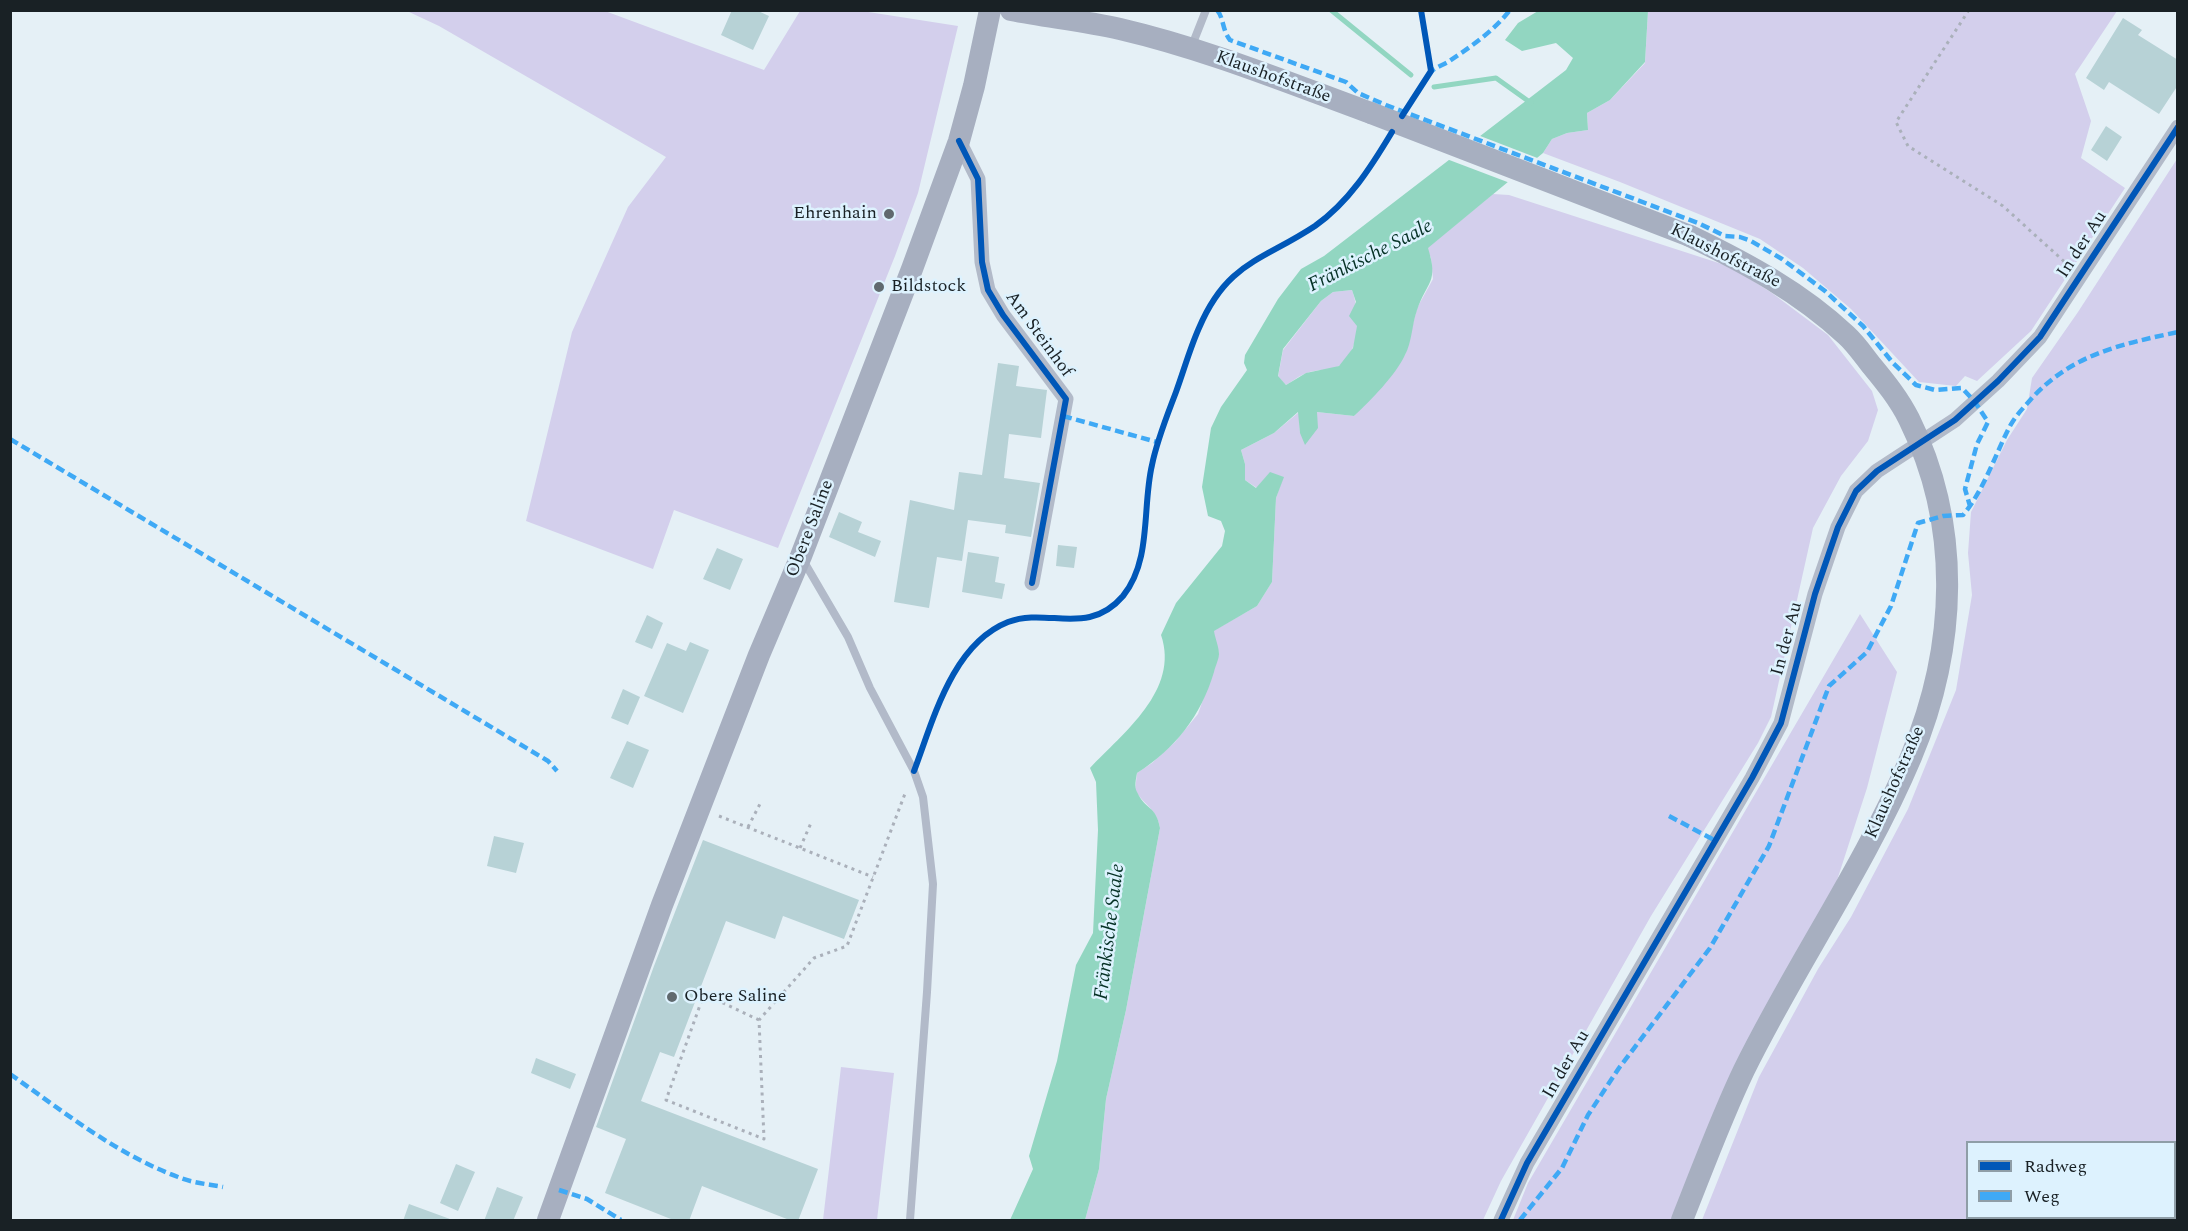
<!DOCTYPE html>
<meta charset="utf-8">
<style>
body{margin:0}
#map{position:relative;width:2188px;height:1231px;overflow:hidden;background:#e5f0f6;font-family:Spectral,serif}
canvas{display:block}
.frame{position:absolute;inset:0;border:12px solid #192125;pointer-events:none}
.legend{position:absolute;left:1966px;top:1141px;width:210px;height:78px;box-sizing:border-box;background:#ddf2fe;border:2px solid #8f9ea7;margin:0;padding:8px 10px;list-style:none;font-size:18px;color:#192125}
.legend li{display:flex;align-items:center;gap:12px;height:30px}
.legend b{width:30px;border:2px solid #8f9ea7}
</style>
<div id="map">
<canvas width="2188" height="1231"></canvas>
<div class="frame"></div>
<ul class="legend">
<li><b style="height:8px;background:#0057b8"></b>Radweg</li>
<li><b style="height:8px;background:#3fa9f5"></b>Weg</li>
</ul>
</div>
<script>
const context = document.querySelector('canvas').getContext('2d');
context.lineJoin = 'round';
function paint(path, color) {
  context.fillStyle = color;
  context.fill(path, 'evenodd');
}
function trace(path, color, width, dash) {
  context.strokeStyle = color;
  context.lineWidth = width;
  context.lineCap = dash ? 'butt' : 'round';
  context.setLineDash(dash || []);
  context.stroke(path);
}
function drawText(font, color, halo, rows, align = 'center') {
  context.font = font + ' Spectral,serif';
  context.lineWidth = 5;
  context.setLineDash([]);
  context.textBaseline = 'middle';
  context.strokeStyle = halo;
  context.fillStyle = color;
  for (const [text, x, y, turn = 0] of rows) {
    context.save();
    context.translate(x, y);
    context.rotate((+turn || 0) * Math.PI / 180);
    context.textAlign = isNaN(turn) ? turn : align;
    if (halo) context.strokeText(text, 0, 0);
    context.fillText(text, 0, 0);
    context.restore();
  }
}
paint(new Path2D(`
 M407 11H605L764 70 800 11H862L958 26 918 193 895 256 778 548 674 510 653 569 526 521 572 332 628 207 666 157 439 26Z
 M1648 11H2117L2075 74 2091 121 2081 158 2125 188 2031 331 1977 381 1965 376 1956 386 1919 382 1851 309 1803 268 1760 239 1620 182 1543 153 1552 139 1567 133 1588 130 1587 113 1610 100 1645 63Z
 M2177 159V1220H1702L1759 1077 1818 969 1851 917 1908 809 1956 690 1972 595 1968 553 1971 512 2007 440 2027 409 2032 378 2078 312ZM2174 1142V1218H1968V1142Z
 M1493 194 1509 195 1731 267 1772 293 1828 335 1872 391 1878 410 1868 441 1841 476 1813 528 1771 717 1758 743 1651 916 1501 1181 1483 1220H1085L1099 1169 1106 1099 1126 1010 1160 828C1157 810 1145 805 1135 791L1137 773 1152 763 1175 742 1198 714 1219 654 1213 631 1257 606 1272 582 1276 498 1283 477 1270 473 1257 488 1245 480V464L1241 450 1274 433 1299 412 1300 433 1317 412 1354 416 1405 355 1417 308 1433 279 1431 258 1427 248Z
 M1352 290C1360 312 1361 351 1339 366 1331 371 1316 369 1307 373 1300 375 1293 381 1286 385L1278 377 1283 350 1321 301 1333 292Z
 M1860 614 1897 672 1867 788 1829 905 1675 1220H1513L1528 1183Z
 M841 1067 894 1073 877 1220H823Z`), '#d3cfec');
paint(new Path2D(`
 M1538 11H1648L1645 62 1610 100 1587 113 1588 130 1567 133 1552 139 1543 153 1428 248C1439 283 1427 281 1417 310 1412 324 1412 342 1405 355 1395 376 1371 400 1354 416L1317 412 1318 428 1305 445 1300 433 1298 412 1274 433 1241 450 1245 464V480L1256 488 1270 472 1284 477 1276 498 1272 582 1257 606 1214 631C1215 638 1219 647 1219 654 1219 659 1215 667 1214 672 1201 716 1175 749 1137 773 1136 779 1134 787 1137 792 1145 810 1156 805 1160 828L1126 1010 1106 1099 1099 1169 1085 1220H1010L1033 1169 1029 1156 1057 1061 1076 965 1093 933 1098 830 1096 782 1090 768C1123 733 1180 690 1161 635L1176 603 1222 546 1225 531 1221 521 1208 516 1202 487 1211 428 1221 407 1247 370 1244 363 1245 355 1278 299 1301 269 1324 256 1566 70 1573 58 1556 43 1522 51 1505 40 1518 23ZM1352 290 1356 302 1349 316 1357 326 1353 348 1339 366 1306 373 1286 385 1278 376 1283 349 1321 301 1333 292Z`), '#92d6c1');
paint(new Path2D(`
 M1475 134 1540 159 1510 183 1444 158Z`), '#e5f0f6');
trace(new Path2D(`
 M1331 10 1411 75
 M1434 87 1496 78 1531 103`), '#92d6c1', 5);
paint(new Path2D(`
 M732 10H756L769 16 753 50 721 35Z
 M2123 18 2142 30 2138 35 2178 60V85L2159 114 2109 82 2104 90 2086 78Z
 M2106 126 2122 137 2107 161 2091 150Z
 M998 363 1019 366 1016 386 1047 390 1041 438 1009 434 1004 478 1040 483 1031 537 1005 533 1006 525 968 520 962 561 937 557 929 608 894 602 910 500 954 510 959 472 982 475Z
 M839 512 862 522 858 532 881 541 875 557 829 537Z
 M1058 545 1077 547 1074 568 1056 566Z
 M717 548 743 559 730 590 703 579Z
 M968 552 999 557 995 582 1005 584 1002 599 962 592Z
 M647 615 663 623 652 649 635 642Z
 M690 642 709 650 683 713 644 696 667 643 686 651Z
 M623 689 640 697 628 725 611 718Z
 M627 741 649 750 633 788 610 778Z
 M494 836 524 843 516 873 487 866Z
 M703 840 859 900 844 939 783 916 775 939 726 921 674 1057 660 1052 641 1101 818 1169 798 1221H792L702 1186 689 1221H676L605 1193 626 1139 596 1127 654 966Z
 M536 1058 576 1074 570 1089 531 1073Z
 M456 1164 475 1172 458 1211 440 1203Z
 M497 1187 523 1197 513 1221H484Z
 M409 1204 450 1219 449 1221H403Z`), '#b7d2d6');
trace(new Path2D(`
 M1969 10 1896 122 1908 146 2003 206 2068 265
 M719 816 873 877
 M748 827 761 802
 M800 848 811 823
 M759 1020 704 994 666 1100 764 1139 759 1020 814 958 847 946 906 791`), '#aab0ba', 3, [3, 4.5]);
trace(new Path2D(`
 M1191 48 1206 10
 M803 560 848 637 870 688 914 771 923 797 933 884 927 992 910 1220`), '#b2bac9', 8);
trace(new Path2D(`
 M959 141 978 179 982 262 988 290 1003 315 1066 399 1032 583
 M1501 1220 1527 1163 1752 778 1781 723 1815 594 1838 527 1856 491 1877 471 1955 420 1998 381 2040 337 2178 127`), '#b2bac9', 15);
trace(new Path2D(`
 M1011 10C1047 17 1084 21 1120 29 1206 49 1289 83 1371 113
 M548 1220 662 905 759 655 801 556 912 269 959 141 974 86 990 10
 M1682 1220C1702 1170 1721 1118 1744 1070 1796 964 1865 866 1911 757 1957 647 1962 526 1909 419 1899 399 1886 383 1872 366 1864 356 1856 344 1846 335 1800 292 1746 263 1690 236`), '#a7afc0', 22);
trace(new Path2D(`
 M1371 113 1690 236`), '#a7afc0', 22);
trace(new Path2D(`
 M1217 10C1224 18 1222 30 1230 40L1346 82 1358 93 1386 105 1698 223 1725 236 1740 237 1751 241 1782 259 1825 291 1863 326 1893 363 1916 385 1935 390 1962 388 1975 402 1988 422 1977 444 1965 489 1970 506
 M1428 75C1433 68 1441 66 1448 62 1469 48 1494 31 1510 10
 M1063 416 1157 442
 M10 439 548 761 557 771
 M1669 816 1716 841
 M10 1074C64 1112 116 1154 178 1177 192 1183 208 1184 223 1187
 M559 1190 587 1199 621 1220
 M1520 1220 1562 1168 1588 1115 1619 1068 1710 948 1769 846 1829 686 1867 652 1891 606 1918 523 1943 516 1963 515C1984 490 1995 455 2010 426 2016 415 2025 406 2033 397 2073 354 2122 344 2178 332`), '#3fa9f5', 4.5, [9, 4.5]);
trace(new Path2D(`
 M1402 116 1431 71 1421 10
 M959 141 978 179 982 262 988 290 1003 315 1066 399 1032 583
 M914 771C933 721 952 644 1008 622 1048 607 1088 637 1123 596 1152 560 1142 507 1152 465 1157 440 1167 416 1176 392 1184 370 1190 348 1199 328 1227 262 1262 261 1315 226 1349 202 1371 167 1392 132
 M1501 1220 1527 1163 1752 778 1781 723 1815 594 1838 527 1856 491 1877 471 1955 420 1998 381 2040 337 2178 127`), '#0057b8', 6);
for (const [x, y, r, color] of [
 [889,214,6,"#60696e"],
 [879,287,6,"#60696e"],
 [672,997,6,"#60696e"]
]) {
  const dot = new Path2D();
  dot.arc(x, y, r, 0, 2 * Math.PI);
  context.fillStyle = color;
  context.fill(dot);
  trace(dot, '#ddf2fe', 2);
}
drawText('18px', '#192125', '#ddf2fe', [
 ["Klaushofstraße",1273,78,20],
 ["In der Au",2083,245,-57],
 ["Klaushofstraße",1725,257,27],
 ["Am Steinhof",1038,335,54],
 ["Obere Saline",811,529,-69],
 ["In der Au",1788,639,-75],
 ["Klaushofstraße",1896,783,-66],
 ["In der Au",1567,1065,-60]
]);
drawText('18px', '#192125', '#ddf2fe', [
 ["Ehrenhain",877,214,"right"],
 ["Bildstock",891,287],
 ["Obere Saline",684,997]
], 'left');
drawText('italic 20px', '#053125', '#ddf2fe', [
 ["Fränkische Saale",1371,257,-27],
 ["Fränkische Saale",1111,932,-83]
]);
</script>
